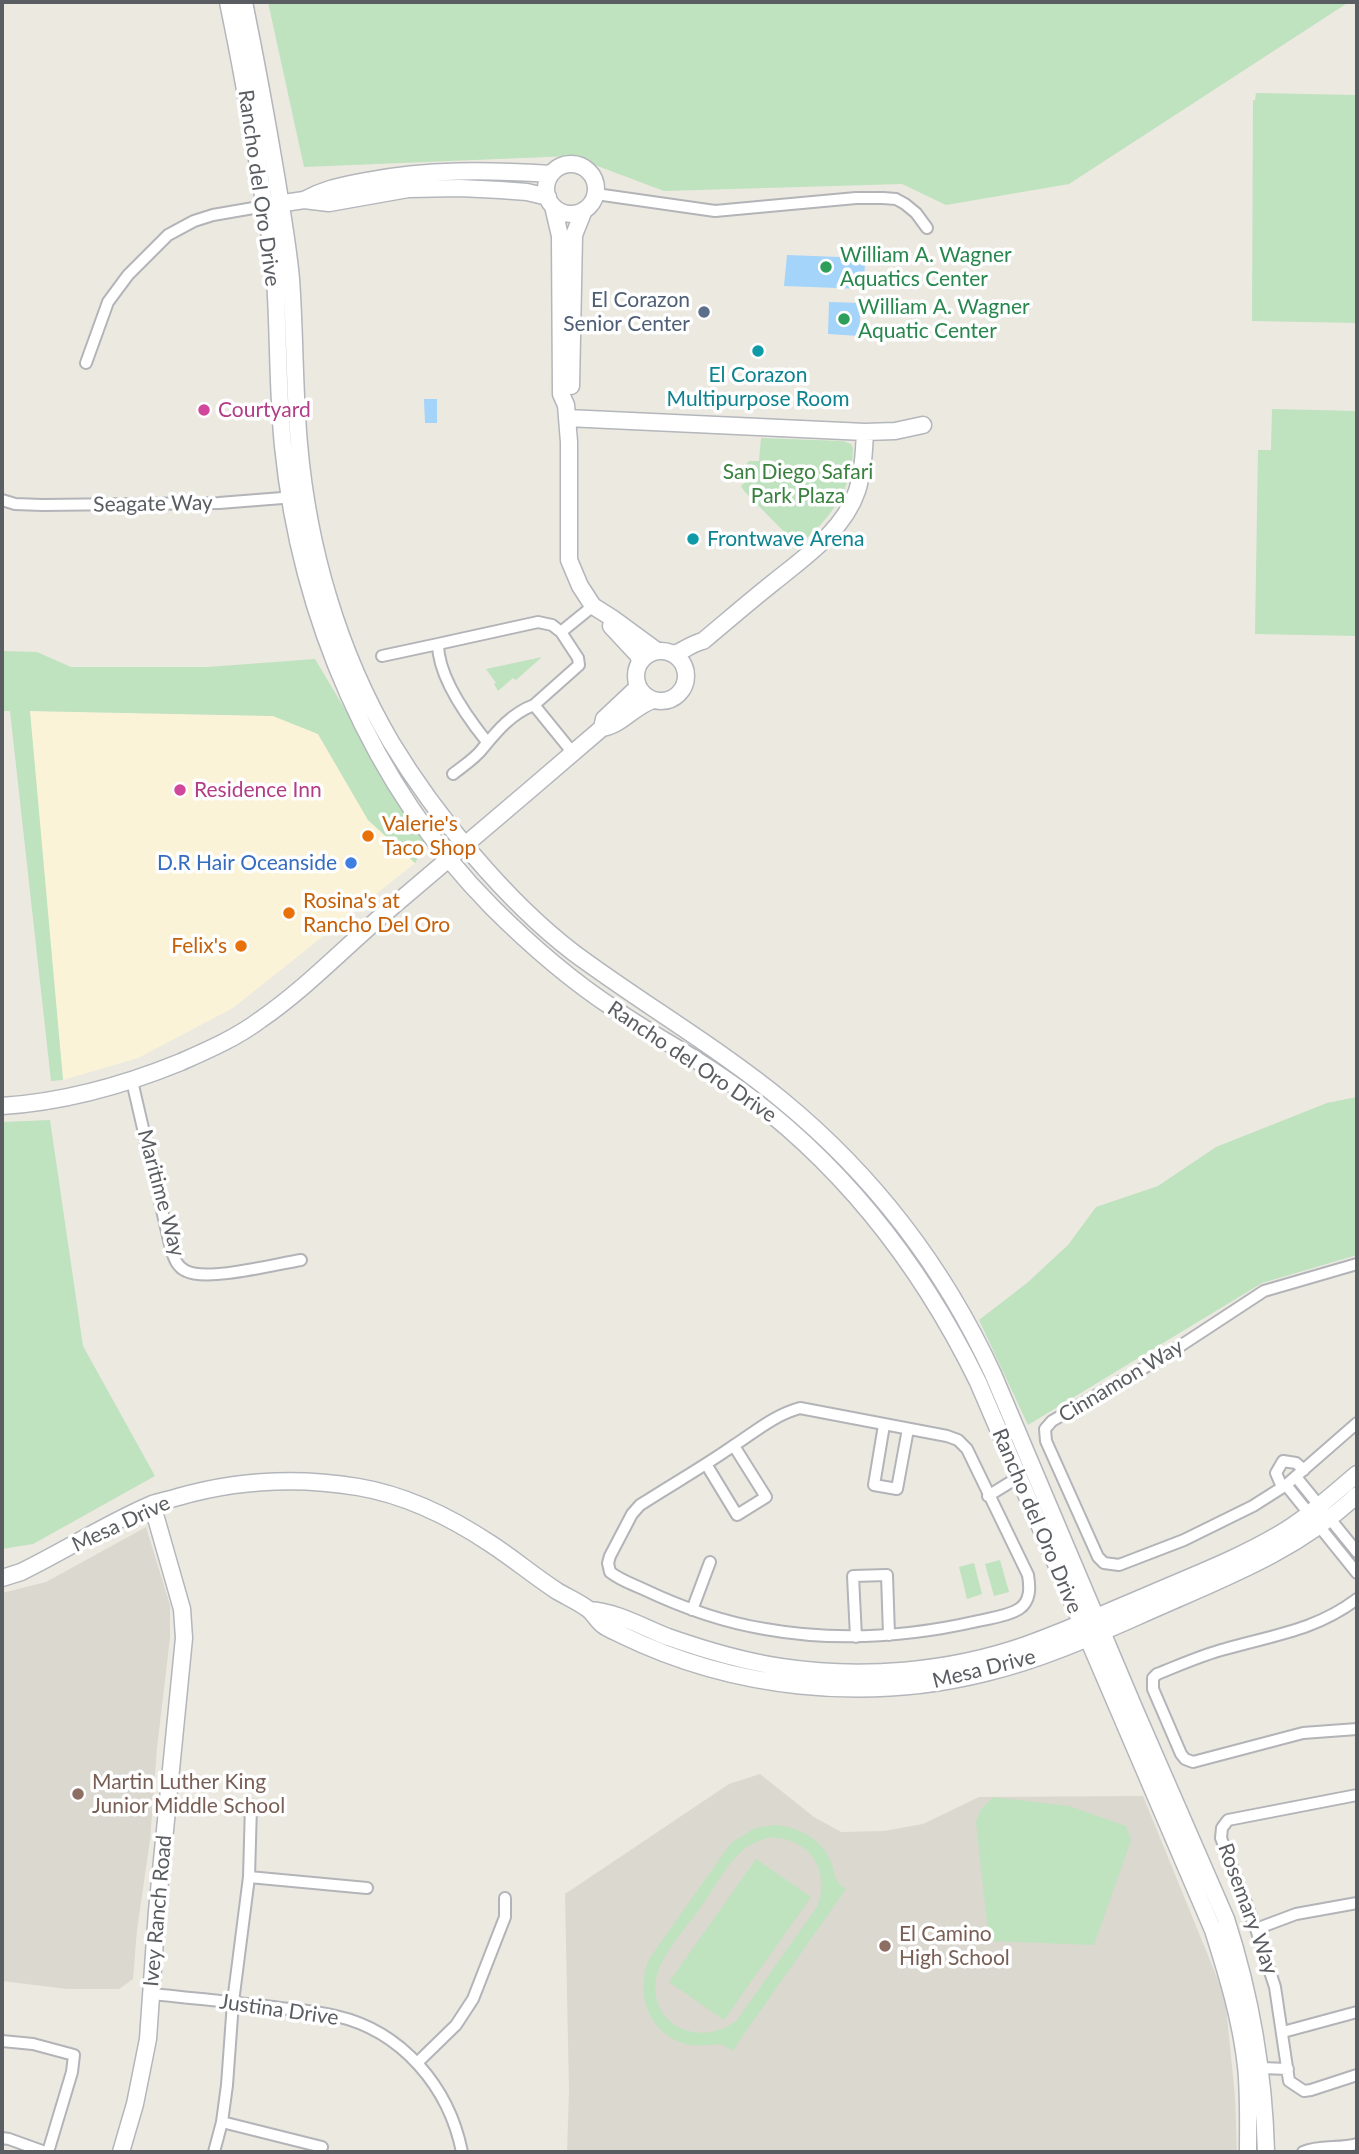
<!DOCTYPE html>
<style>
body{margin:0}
#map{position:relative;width:1359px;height:2154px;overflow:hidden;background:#ece9e1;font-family:Lato,sans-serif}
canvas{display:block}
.frame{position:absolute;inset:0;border:4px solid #5a5d61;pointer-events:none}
</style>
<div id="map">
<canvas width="1359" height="2154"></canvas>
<div class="frame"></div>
</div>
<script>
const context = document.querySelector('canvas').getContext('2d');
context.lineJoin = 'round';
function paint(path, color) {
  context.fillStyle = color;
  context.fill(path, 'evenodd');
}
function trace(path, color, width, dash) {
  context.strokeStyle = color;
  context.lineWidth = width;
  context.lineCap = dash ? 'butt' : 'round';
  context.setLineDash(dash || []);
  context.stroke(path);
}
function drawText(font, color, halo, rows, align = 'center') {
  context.font = font + ' Lato,sans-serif';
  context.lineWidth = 7;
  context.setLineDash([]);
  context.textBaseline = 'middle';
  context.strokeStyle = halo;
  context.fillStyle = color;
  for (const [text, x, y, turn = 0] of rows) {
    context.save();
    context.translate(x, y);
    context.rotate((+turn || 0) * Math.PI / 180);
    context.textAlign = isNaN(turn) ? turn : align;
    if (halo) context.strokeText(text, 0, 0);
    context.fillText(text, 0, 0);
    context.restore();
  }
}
paint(new Path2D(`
 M29 711 273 716 318 734 368 820 415 863 233 1008 138 1058 63 1080Z`), '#fbf3d7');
paint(new Path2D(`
 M146 1527 170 1605V1638L157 1748 150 1840 137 1930 133 1979 119 1989H67L2 1981V1593L46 1582Z
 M760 1774 814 1817 841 1832 884 1831 923 1824 979 1797 1143 1796 1225 1997 1235 2096 1237 2152H567L569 2091 565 1894 729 1784Z`), '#dbd8d0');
paint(new Path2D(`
 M268 2H1349L1069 184 946 205 902 184 664 191 571 156 304 167Z
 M1256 93 1357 95V323L1252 321 1253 100H1255Z
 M1272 409 1357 411V636L1255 634 1258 450H1271Z
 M761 438 843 441 851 444 853 448C853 490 829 520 798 546L745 492 741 486 746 481 737 473 749 461H759Z
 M2 651 37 652 71 667H208L315 659 426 845 415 863 368 820 318 734 273 716 30 711 63 1080 51 1081 10 711H2Z
 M542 657 516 680 513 678 498 691 494 684 496 683 486 669Z
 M1357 1097V1255L1262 1283 1028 1425 979 1320 1027 1283 1068 1245 1096 1207 1158 1186 1216 1147 1327 1103Z
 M50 1120 83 1346 155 1476 33 1544 2 1549V1122Z
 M1000 1560 1009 1592 994 1596 985 1564Z
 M974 1563 982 1594 967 1599 959 1567Z
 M993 1797 1069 1806 1126 1826 1131 1840 1094 1945 989 1941 976 1822 981 1809Z
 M774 1825C799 1827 821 1838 831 1862 836 1876 833 1880 846 1889L732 2051C729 2049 726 2046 723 2045 717 2043 700 2047 690 2045 650 2037 634 1995 649 1959L731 1843 755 1828ZM767 1838C807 1835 832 1869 817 1907L737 2020C704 2048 649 2028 656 1980 657 1975 658 1969 661 1964 671 1944 688 1925 701 1907 714 1888 726 1865 743 1850 750 1844 758 1841 767 1838Z
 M756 1859 811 1897 724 2020 669 1982Z`), '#bfe2bf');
paint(new Path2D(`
 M787 255 865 258 864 289 784 286Z
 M829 302 861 303 859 336 828 334Z
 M424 399H437V423H425Z`), '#a4d4f9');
const street = new Path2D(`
 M596 194 715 211 856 198H883L896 199 905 204 916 213 927 228
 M86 363 108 302 128 275 168 235 194 221 213 215 265 206
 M2 500 15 504 42 505 219 503 295 497
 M561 632 578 658 579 665 534 705 573 753
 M382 656 438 644
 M487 742C467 717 438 676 438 644L538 622 552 625 561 632 593 606
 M453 774C463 766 476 758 483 748 497 731 512 713 534 705
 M132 1081 171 1249C174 1258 177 1267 186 1271 207 1282 276 1264 301 1260
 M1357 1264 1264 1291 1168 1354 1052 1421 1045 1429 1046 1441 1098 1557 1104 1563 1119 1565 1184 1540 1253 1506 1286 1485 1357 1423
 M800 1408 947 1436 958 1440 967 1449 1028 1575C1030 1587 1031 1601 1019 1609 1008 1616 991 1618 978 1621 908 1637 837 1642 765 1629 722 1622 683 1608 643 1589 632 1584 620 1580 610 1572L608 1563 610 1556 632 1514 640 1505C671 1485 703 1467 733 1446 755 1432 774 1415 800 1408Z
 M884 1425 874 1485 897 1489 908 1429
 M706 1464 737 1515 766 1497 734 1446
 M1296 1477 1357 1552
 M1286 1485 1357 1573
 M1282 1487 1276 1473 1283 1461 1296 1463 1304 1470
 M988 1496 1009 1483 1019 1480
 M1357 1599C1316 1630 1274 1635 1225 1649 1202 1655 1180 1665 1157 1674L1153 1678V1689L1181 1754 1185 1759 1193 1762 1303 1733 1357 1729
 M692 1610 710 1562
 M856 1637 853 1576 887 1575 889 1635
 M1357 1795 1228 1820 1222 1828 1221 1838 1256 1929 1275 1987 1289 2081 1304 2091 1311 2090 1357 2075
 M249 1877 367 1888
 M1256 1929 1296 1914 1357 1903
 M151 1994C192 1998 232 2002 273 2007 294 2010 316 2011 336 2016 402 2031 449 2087 462 2152
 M1283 2032 1357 2012
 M2 2041 33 2044 74 2055 72 2072 48 2152
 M417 2063 456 2025 473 1999 505 1917V1898
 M1261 2068 1288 2069
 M222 2122 322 2147
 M2 2138 9 2139 45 2152
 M214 2152 222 2122 227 2085 233 2002 249 1877 251 1805
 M1303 2152C1319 2145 1340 2149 1357 2144`);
const secondary = new Path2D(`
 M228 2C241 64 252 127 262 190 266 214 271 239 274 264 279 324 277 386 283 446 300 616 371 785 492 907 529 944 569 979 613 1008 652 1035 694 1056 732 1084 840 1161 920 1263 978 1382L1213 1930C1227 1974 1241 2020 1246 2066 1249 2094 1248 2124 1248 2152
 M244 2C256 61 267 121 277 181 282 213 288 246 291 279 295 334 294 389 299 444 308 547 338 652 391 742 435 815 506 901 574 953 643 1004 717 1047 783 1101 874 1176 944 1268 993 1374L1135 1710 1226 1919C1251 1996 1264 2072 1266 2152
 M546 189a25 25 0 1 1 50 0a25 25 0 1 1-50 0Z
 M304 200C326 188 342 186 366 181 428 169 488 170 551 174
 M271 205 304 200 329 203 408 189 460 188 500 190 527 192 548 197
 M553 206 560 236 561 394 566 405 569 442V560L580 586 593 606 612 618 657 651
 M571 386 574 235 584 210
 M567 418 865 432 895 431 923 425
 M611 626 638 655 640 661
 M636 676a25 25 0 1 1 50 0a25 25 0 1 1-50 0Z
 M674 654C684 651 692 643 703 641 727 621 750 601 774 582 805 557 844 530 857 491 863 472 864 452 865 432
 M602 728 604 719 638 687
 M2 1106C65 1102 122 1086 181 1062 208 1050 236 1038 260 1020 305 989 343 949 385 913 457 852 530 790 602 728 622 725 634 706 653 700
 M2 1578 21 1572C64 1551 106 1524 150 1505 159 1501 169 1500 178 1497 237 1480 298 1477 358 1487 406 1495 452 1518 491 1544 514 1559 534 1576 557 1591 567 1597 579 1602 588 1609 594 1613 597 1621 603 1625 608 1629 616 1632 622 1635 733 1689 865 1703 985 1673 1049 1658 1108 1629 1168 1603 1237 1573 1301 1547 1357 1495
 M589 1610C618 1612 642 1627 668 1637 705 1650 742 1661 781 1667 861 1679 949 1672 1026 1645 1068 1630 1108 1612 1148 1595 1192 1576 1237 1559 1278 1535 1307 1518 1332 1495 1357 1474
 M121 2152 135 2104 148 2039 157 1911 184 1638 182 1609 152 1504`);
trace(street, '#b2b4b8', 14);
trace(secondary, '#b3b6bb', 19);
trace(street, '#fff', 10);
trace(secondary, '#fff', 16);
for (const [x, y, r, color] of [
 [826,267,7,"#2e9e5b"],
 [704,312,7,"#5c6f8a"],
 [844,319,7,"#2e9e5b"],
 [758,351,7,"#0f9aa8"],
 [204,410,7,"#d1479c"],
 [693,539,7,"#0f9aa8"],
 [180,790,7,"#d1479c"],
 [368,836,7,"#e8710a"],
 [351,863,7,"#3f7fe0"],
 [289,913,7,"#e8710a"],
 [241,946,7,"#e8710a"],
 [78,1794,7,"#8d6e63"],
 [885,1946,7,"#8d6e63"]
]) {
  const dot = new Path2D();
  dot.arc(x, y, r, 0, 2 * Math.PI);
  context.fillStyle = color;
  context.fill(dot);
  trace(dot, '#fff', 2.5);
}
drawText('21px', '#5a5d61', '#fff', [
 ["Rancho del Oro Drive",259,188,82],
 ["Seagate Way",153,504,-1],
 ["Rancho del Oro Drive",692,1062,34],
 ["Maritime Way",161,1193,75],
 ["Cinnamon Way",1121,1381,-31],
 ["Rancho del Oro Drive",1037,1521,67],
 ["Mesa Drive",121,1524,-25],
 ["Mesa Drive",984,1669,-14],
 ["Rosemary Way",1248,1909,70],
 ["Ivey Ranch Road",158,1911,-85],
 ["Justina Drive",279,2010,8]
]);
drawText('21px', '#27864d', '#fff', [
 ["William A. Wagner",840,255],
 ["Aquatics Center",840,279],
 ["William A. Wagner",858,307],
 ["Aquatic Center",858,331]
], 'left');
drawText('21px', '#4e5e75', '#fff', [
 ["El Corazon",690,300],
 ["Senior Center",690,324]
], 'right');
drawText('21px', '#0d838f', '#fff', [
 ["El Corazon",758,375],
 ["Multipurpose Room",758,399],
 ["Frontwave Arena",707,539,"left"]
]);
drawText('21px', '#b23c85', '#fff', [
 ["Courtyard",218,410],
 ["Residence Inn",194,790]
], 'left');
drawText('21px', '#3a803e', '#fff', [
 ["San Diego Safari",798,472],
 ["Park Plaza",798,496]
]);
drawText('21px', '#c56008', '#fff', [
 ["Valerie's",382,824],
 ["Taco Shop",382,848],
 ["Rosina's at",303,901],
 ["Rancho Del Oro",303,925],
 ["Felix's",227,946,"right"]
], 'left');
drawText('21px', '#366cbe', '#fff', [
 ["D.R Hair Oceanside",337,863]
], 'right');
drawText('21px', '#785e54', '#fff', [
 ["Martin Luther King",92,1782],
 ["Junior Middle School",92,1806],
 ["El Camino",899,1934],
 ["High School",899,1958]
], 'left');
</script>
